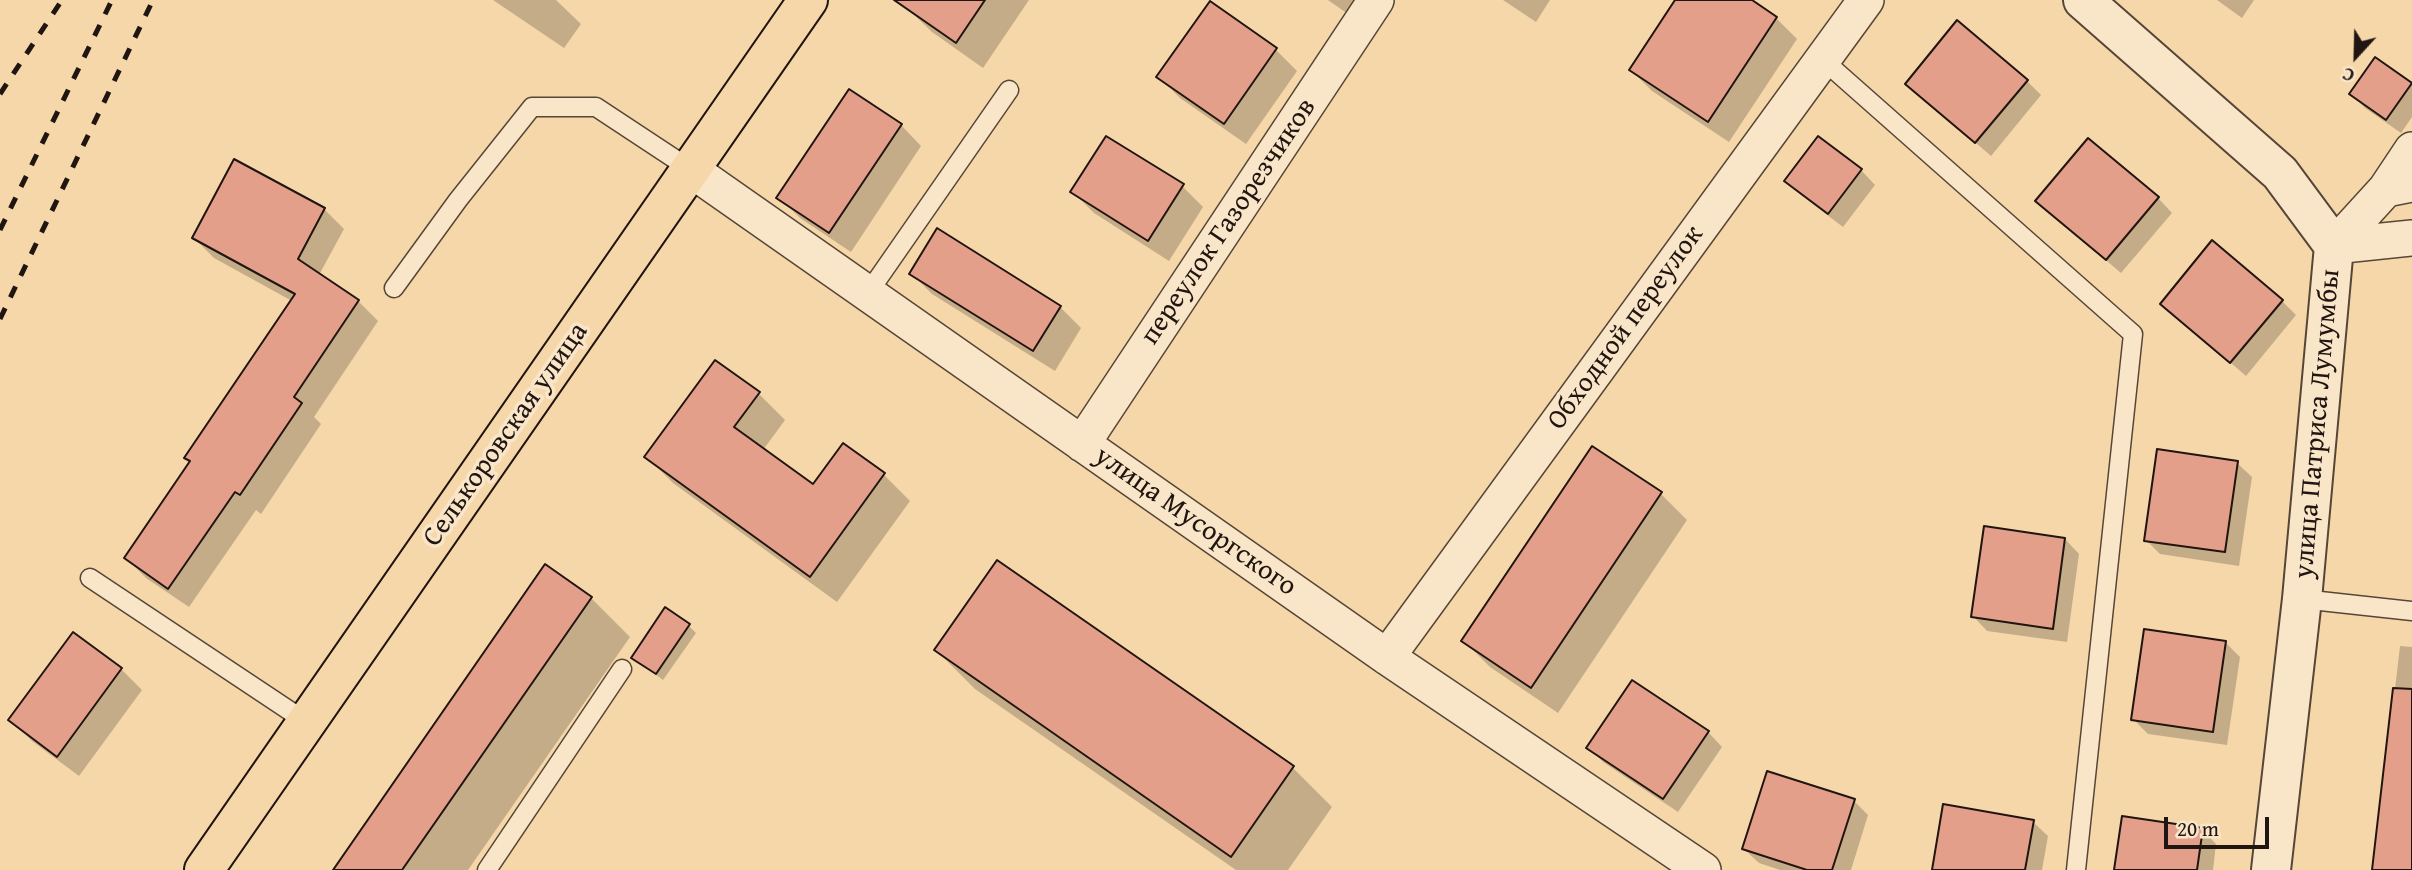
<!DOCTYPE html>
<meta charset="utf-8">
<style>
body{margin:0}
#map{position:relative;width:2412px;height:870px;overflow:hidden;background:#f6d7aa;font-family:"Gentium Book Plus",serif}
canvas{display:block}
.north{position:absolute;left:2321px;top:21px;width:70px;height:70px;-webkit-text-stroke:5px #f9e5c8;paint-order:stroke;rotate:202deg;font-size:19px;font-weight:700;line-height:28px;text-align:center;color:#201510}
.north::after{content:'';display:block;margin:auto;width:24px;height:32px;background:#201510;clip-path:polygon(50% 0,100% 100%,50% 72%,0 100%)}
.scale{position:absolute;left:2164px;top:817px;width:105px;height:32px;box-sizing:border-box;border:4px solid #201510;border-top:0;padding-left:9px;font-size:21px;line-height:24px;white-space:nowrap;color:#201510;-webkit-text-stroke:5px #f9e5c8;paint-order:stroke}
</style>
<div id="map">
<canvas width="2412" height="870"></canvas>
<div class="north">С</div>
<div class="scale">20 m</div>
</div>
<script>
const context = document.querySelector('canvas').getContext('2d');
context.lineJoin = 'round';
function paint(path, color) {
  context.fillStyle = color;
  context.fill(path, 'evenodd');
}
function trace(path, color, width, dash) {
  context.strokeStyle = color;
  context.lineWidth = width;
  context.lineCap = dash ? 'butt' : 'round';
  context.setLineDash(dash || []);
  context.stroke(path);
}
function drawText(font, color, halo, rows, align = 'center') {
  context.font = font + ' "Gentium Book Plus",serif';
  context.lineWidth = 7;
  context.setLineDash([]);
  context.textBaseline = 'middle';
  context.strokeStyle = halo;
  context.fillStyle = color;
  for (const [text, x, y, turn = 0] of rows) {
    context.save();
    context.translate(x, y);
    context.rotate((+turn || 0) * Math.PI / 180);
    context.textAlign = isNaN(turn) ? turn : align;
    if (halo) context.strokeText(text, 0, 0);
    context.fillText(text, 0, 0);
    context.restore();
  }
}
paint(new Path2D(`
 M493 0H556L581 24 564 48Z
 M909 0H1029L983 68 932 32 905 6Z
 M1328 0H1358L1348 14Z
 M1503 0H1550L1536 22Z
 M1677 0H1749L1776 18 1797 39 1729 142 1652 91 1631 70Z
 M2217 0H2254L2242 18Z
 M1210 3 1276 50 1297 71 1246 144 1180 98 1159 77Z
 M2376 59 2412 85V117L2401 133 2365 108 2351 94Z
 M2027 81 2041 95 1991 156 1907 83Z
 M901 125 921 146 851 252 800 218 779 197Z
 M1861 170 1875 185 1843 227 1801 195 1786 181Z
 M1182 186 1203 207 1169 261 1094 213 1073 192Z
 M2158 198 2172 213 2121 273 2037 201Z
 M324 209 344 229 319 275 358 301 378 321 314 417 321 424 261 514 256 510 189 607 146 578 126 558 191 462 292 301 214 258 194 238Z
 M911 273 1060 307 1081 328 1055 371 932 294Z
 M2282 301 2296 315 2246 376 2162 303Z
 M759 394 785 420 763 450 814 486 884 475 910 501 837 602 673 483 647 457Z
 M2237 463 2252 477 2239 566 2160 554 2146 540Z
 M1661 494 1687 520 1558 713 1490 667 1464 641Z
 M2065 539 2079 554 2067 642 1987 631 1973 616Z
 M998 563 1293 768 1332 807 1288 870H1236L975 689 936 650Z
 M591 598 630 637 468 870H335Z
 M689 626 696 633 663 680 633 658Z
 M2225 642 2240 657 2227 745 2148 734 2133 719Z
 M2400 646 2412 647V870H2374Z
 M121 669 142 690 79 776 32 741 11 720Z
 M1708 732 1722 747 1678 812 1603 762 1589 747Z
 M1854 801 1868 815 1851 870H1780L1759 863 1744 849Z
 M2033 822 2048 836 2042 870H1934Z
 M2202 829 2216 844 2213 870H2115Z`), '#0003');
const building = new Path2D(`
 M894 0H985L956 43Z
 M1675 0H1752L1777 17 1708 122 1629 70Z
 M1210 1 1277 48 1224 124 1156 77Z
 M1957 20 2028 80 1975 143 1905 84Z
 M2375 57 2412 83 2386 120 2349 94Z
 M849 89 902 124 829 233 776 198Z
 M1106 136 1184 184 1148 241 1070 192Z
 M1818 136 1862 169 1828 214 1784 181Z
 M2088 138 2159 197 2106 260 2035 201Z
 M234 159 325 208 298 259 359 300 294 397 302 403 240 495 235 492 168 589 124 558 190 461 184 458 295 294 192 238Z
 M937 228 1061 306 1033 351 909 274Z
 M2212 240 2283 300 2230 363 2160 304Z
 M715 360 760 392 734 427 813 484 843 443 885 473 810 577 644 457Z
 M1592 446 1662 492 1531 688 1461 641Z
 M2157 449 2238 461 2225 552 2144 541Z
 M1984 526 2065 538 2053 629 1971 617Z
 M997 560 1294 766 1231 857 934 650Z
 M545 564 592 597 402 870H333Z
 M665 607 690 624 656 674 631 658Z
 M2144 629 2226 641 2213 732 2131 720Z
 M73 632 122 668 57 757 8 720Z
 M1632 680 1709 731 1663 799 1586 748Z
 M2393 688 2412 689V870H2372Z
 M1767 771 1855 799 1832 870H1807L1742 849Z
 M1943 804 2034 820 2025 870H1932Z
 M2122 816 2203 828 2197 870H2114Z`);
paint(building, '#e39f8a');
trace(building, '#201510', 2);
const service = new Path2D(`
 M1822 59 2133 334 2076 870
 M394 288 458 200 532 107H596L690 169
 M868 293 1009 90
 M90 578 308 723
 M2302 599 2412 611
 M487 870 622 669`);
const minor = new Path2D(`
 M690 169 1387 657 1703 870
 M2386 189 2412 150
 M2334 246 2386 189 2412 184
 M2334 246 2412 238
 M1082 444 1376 0
 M1387 657 1866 0`);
const tertiary = new Path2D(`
 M2083 0 2280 173 2334 246 2302 599 2271 870`);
const primary = new Path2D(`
 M204 870 808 0`);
trace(service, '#564636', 21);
trace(minor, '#564636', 38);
trace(tertiary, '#564636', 42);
trace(primary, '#201510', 42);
trace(service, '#f9e5c8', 18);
trace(minor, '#f9e5c8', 35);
trace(tertiary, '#f9e5c8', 38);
trace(primary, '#f6d7aa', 38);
trace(new Path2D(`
 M0 94 62 0
 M0 230 112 0
 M0 319 153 0`), '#201510', 5, [12, 12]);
drawText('28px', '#201510', '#f9e5c8', [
 ["переулок Газорезчиков",1229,222,-56],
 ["Обходной переулок",1626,328,-54],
 ["улица Патриса Лумумбы",2318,424,-85],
 ["Селькоровская улица",506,435,-55],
 ["улица Мусоргского",1195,522,35]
]);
</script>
